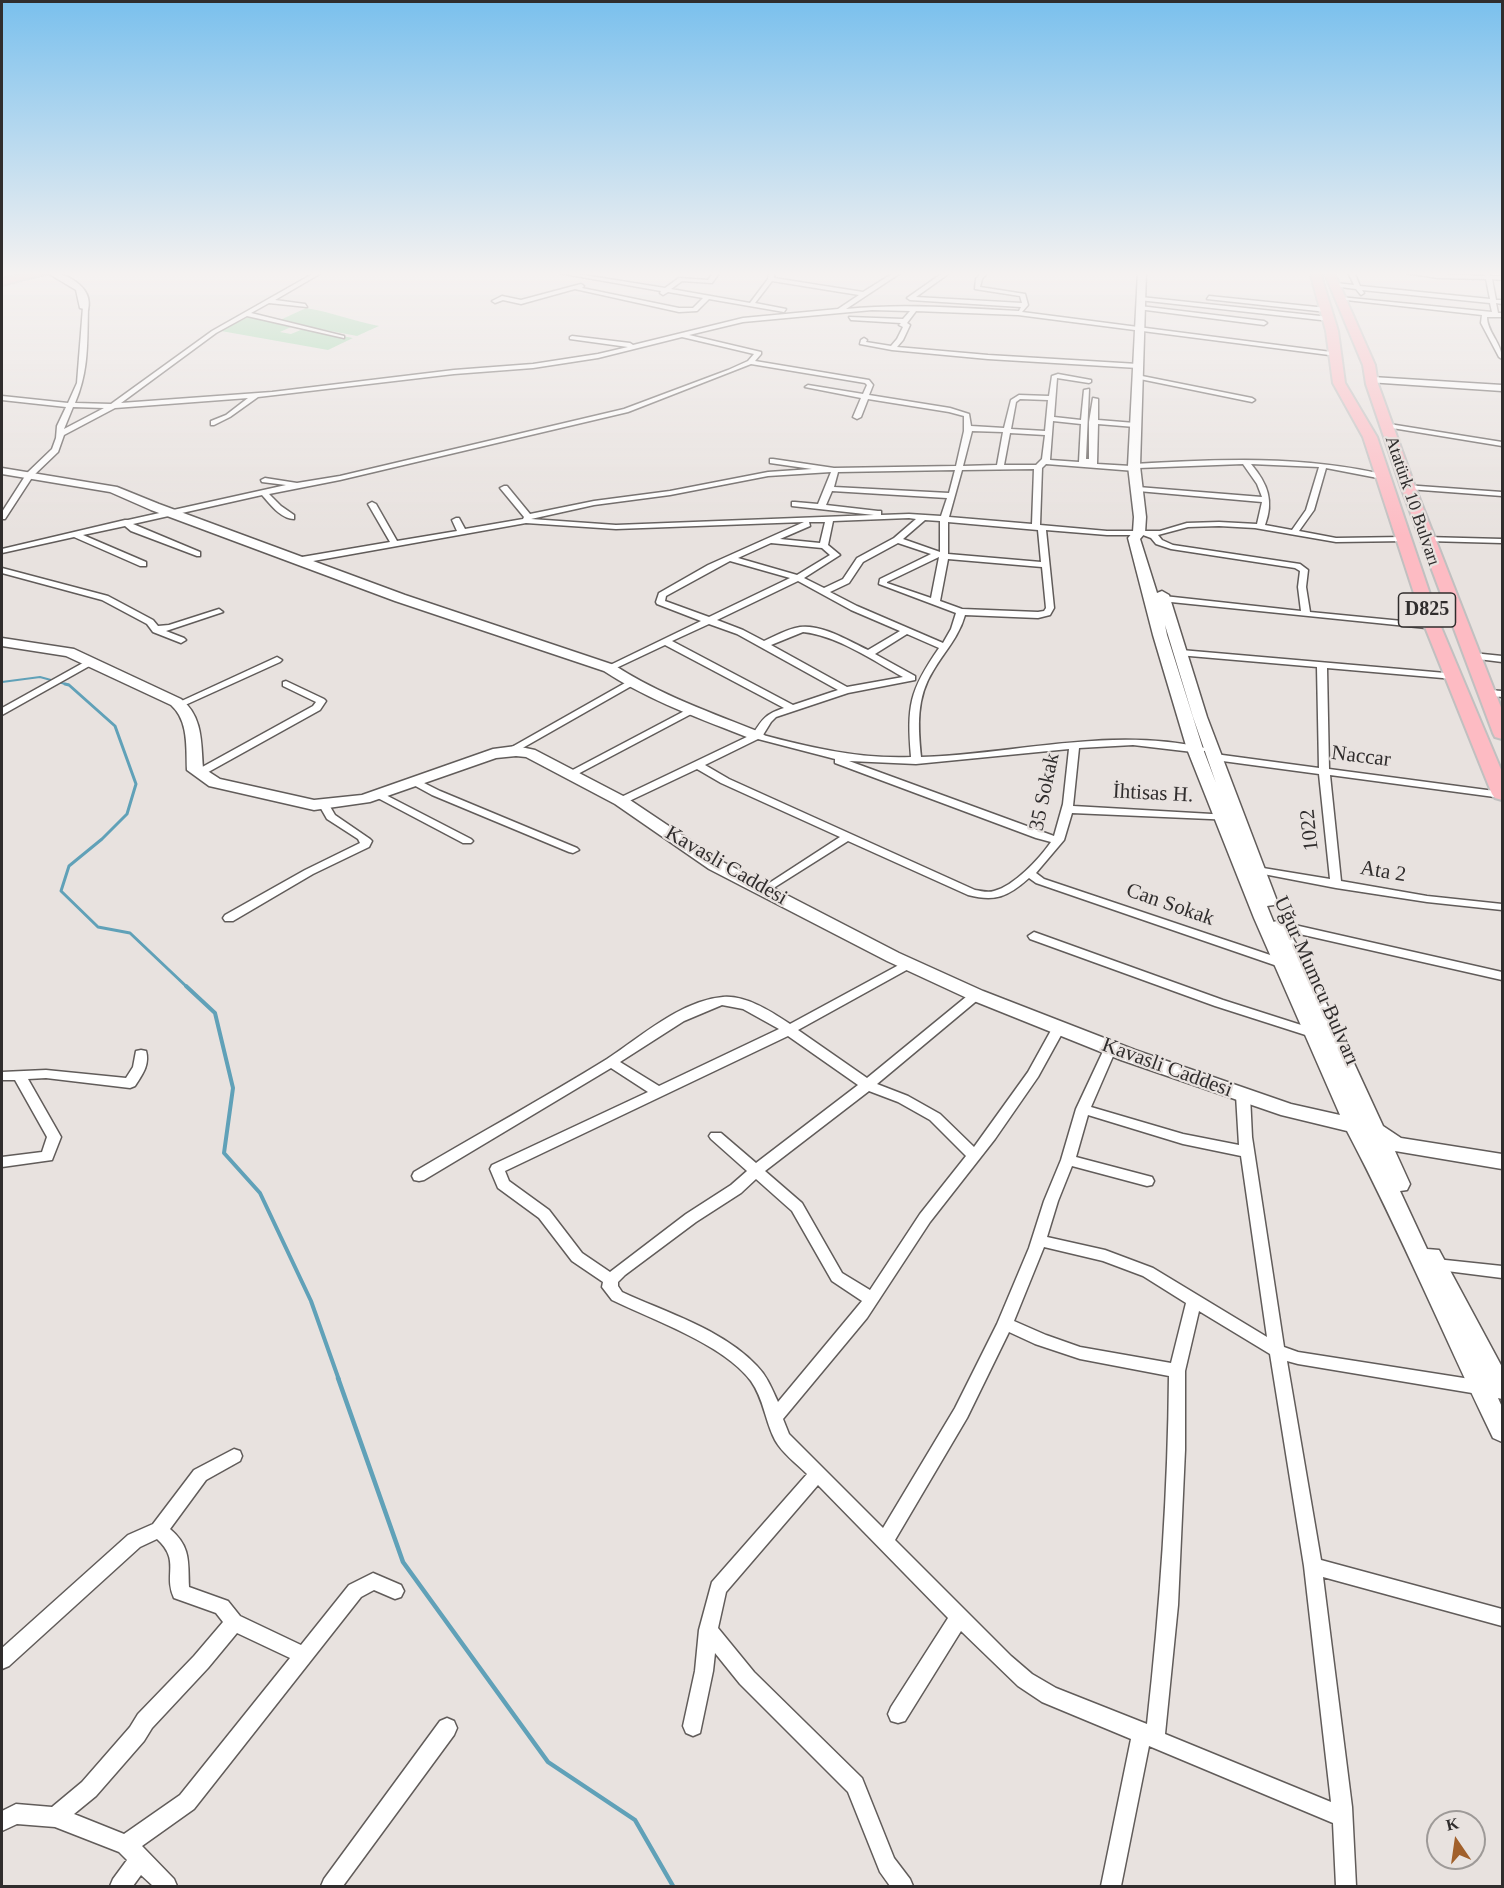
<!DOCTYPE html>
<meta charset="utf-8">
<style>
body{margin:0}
#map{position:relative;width:1504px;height:1888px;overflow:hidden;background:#e8e2df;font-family:Georgia,serif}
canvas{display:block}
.frame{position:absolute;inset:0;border:3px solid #302d2d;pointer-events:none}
.north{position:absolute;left:1426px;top:1810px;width:60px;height:60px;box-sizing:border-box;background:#e8e2df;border:2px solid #9e9a98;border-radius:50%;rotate:347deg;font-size:16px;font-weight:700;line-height:24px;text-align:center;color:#302d2d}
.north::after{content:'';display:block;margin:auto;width:21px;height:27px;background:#a1602b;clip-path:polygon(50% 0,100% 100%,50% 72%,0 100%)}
</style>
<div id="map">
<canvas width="1504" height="1888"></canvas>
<div class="frame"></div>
<div class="north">K</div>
</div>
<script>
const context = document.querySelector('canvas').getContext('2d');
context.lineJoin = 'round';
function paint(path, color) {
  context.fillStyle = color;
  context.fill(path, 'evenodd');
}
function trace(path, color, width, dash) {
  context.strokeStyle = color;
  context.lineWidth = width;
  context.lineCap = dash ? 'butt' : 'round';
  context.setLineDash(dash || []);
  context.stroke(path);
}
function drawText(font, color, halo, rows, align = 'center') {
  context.font = font + ' Georgia,serif';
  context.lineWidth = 4.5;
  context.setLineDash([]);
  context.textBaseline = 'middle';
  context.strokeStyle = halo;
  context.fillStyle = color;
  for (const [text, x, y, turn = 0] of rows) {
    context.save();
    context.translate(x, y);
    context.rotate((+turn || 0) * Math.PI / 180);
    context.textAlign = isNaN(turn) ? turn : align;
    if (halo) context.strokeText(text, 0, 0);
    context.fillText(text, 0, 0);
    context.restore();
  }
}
paint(new Path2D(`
 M306 308C331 312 354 321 379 326L357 336 278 321Z
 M248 317 291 327 280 332 291 334 303 329 353 338 328 350 221 331Z`), '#97d5a6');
trace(new Path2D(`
 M2 682 40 677 69 685`), '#60a1b8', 2);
trace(new Path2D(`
 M65 684 69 685 115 726 136 784 127 814 102 839 69 866 61 891 98 927 130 933 188 988`), '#60a1b8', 3);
trace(new Path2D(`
 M186 986 215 1013 233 1088 224 1153 260 1193 311 1301 339 1380`), '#60a1b8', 4);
trace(new Path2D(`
 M338 1378 403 1562 548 1762 635 1820 673 1886`), '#60a1b8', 4.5);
const street = new Path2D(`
 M316 272H323L275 300 305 304 307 307 269 303 251 313 344 336V338L247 316 216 333 121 403 272 392 454 370 533 364 598 354 628 347 570 339V337L572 336 630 343 633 345 743 318 838 309 859 295 772 281 755 303 786 309 784 312 709 299 697 311 679 312 575 289 521 304 503 300 495 303 492 301 502 296 521 300 581 284 584 286 582 288 679 308H693L703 298 668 292 663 295 660 293 661 291 553 272H565L665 288 679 278 708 280 714 272H720L712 283 682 281 671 289 750 303 768 279 769 272H775L774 278 863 292 895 272H902L846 309C903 303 961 308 1019 311L1021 307 910 300 907 298 944 272H951L916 297 1022 303 1020 296 975 289 976 279 982 272H988L982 279 980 287 1025 294 1028 305 1022 312 1339 353V355L1337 356 1018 315 916 311 907 323 910 325 903 340 897 347 988 355 1138 364 1141 366 1138 368 988 359 892 350 860 344 861 340 864 338 867 340 866 342 891 346 897 339 903 327 899 325 901 323 851 320 849 317 903 319 910 311 872 310 743 322 689 335 761 352V354L755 361 869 380 873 385 869 395 950 408 969 414 971 426 1004 428 1011 400 1019 395 1049 396 1052 376 1058 374 1091 380V382L1089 383 1057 378 1054 417 1081 420 1084 390 1089 389 1086 459H1089V422L1093 398 1098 399V420L1135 423 1139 425 1135 427 1098 424 1097 464 1131 466 1134 464C1219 459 1302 455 1386 475V479H1383L1326 468 1314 510 1299 531 1336 538 1404 537H1407V541L1336 542 1255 528 1219 526 1188 527 1158 535 1162 540 1173 545 1300 564 1308 570 1306 587 1310 612 1433 624 1438 627 1436 629 1161 601V597L1164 596 1301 611 1298 587 1300 571 1295 568 1171 549 1156 544 1151 538 1143 535H1107L1046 530 1054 608 1050 615 1038 618 965 615C959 637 944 652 933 671 916 698 918 727 921 757 1016 754 1110 726 1205 748L1206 750 1201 753 1133 745 1079 748 1073 806 1229 815 1233 816 1234 818 1233 820 1072 813 1064 840 1036 873 1044 879 1291 962 1293 965 1291 968H1283L1036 883 1029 878C1008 897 995 902 968 895L848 841 764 894 760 893 758 891 760 889 840 837 721 783 697 769 625 803H617L616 801 617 799 753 734C763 718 766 714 784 708L665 645 612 670H606L604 668 701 621 657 604 656 602 659 593 708 565 804 522 616 529 526 523 302 563 298 560 302 557 390 542 368 504 372 502 376 504 397 541 457 531 452 520 456 518H459L465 529 523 519 524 517 500 488 504 486H507L530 514 594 501 670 491 768 472 812 469 770 463V459H773L834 468 956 466 964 431V416L949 412 868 399 861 417 857 419 853 417 861 398 805 387 808 385 863 394 867 385 865 383 751 364 628 412 340 480 269 494 281 506 294 515V519C281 519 270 504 262 495L133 524 200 552V556H197L131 531 125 526 83 535 146 562V566H140L74 537 2 553V549L125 520H128L286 485 262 482 261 480 265 478 297 483 340 476 624 409 728 370 748 361 754 354 682 337 598 358 533 368 454 374 258 397 230 417 214 425H211V421L226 415 248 398 115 408 64 435 58 452 33 476 5 519H2V512L27 473 52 449 56 438 57 426 66 407 2 400V396L68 403 77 383 83 307 88 308C87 343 89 370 75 403L111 404 212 331ZM1020 399 1048 400 1045 431 1011 429 1016 402ZM73 407 104 408 64 429ZM1053 421 1081 424 1079 462 1050 460ZM972 431 1003 432 997 465 963 466ZM1010 433 1045 435 1042 459 1036 465H1004ZM1046 464 1135 471 1138 468 1243 464 1257 484 1262 497 1138 487 1134 489 1138 491 1262 502 1257 524 1219 522 1187 523 1160 531H1107L1040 525 1042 468ZM1251 464 1319 467 1306 510 1292 530 1265 525C1274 501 1268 484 1251 464ZM1034 469 1032 524 949 517 962 470ZM955 470 949 493 834 487 838 472ZM831 472 818 504 795 502H792V506L874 515 616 525 531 519 594 505 670 495 768 476ZM832 491 947 498 941 516 909 514 881 515V511H878L826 505ZM909 518 916 519 894 538 857 558 843 579 824 588 804 578 840 555 828 545 833 521ZM925 520 940 521V552L903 539ZM809 522H825L820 543 780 539 810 526ZM948 522 1038 530 1041 562 948 554ZM771 543 822 548 830 555 797 575 738 558ZM898 543 931 554 880 579 879 584 956 613 951 629 943 643 857 606 830 592 849 583 863 562ZM939 557 931 598 887 583V582ZM948 559 1042 567 1046 608 1044 611 1038 612 962 609 940 601ZM730 561 790 578 709 617 665 601 666 596ZM798 581 851 610 900 631 868 650C849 641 822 624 800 627 787 629 775 636 764 641L743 630 717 620ZM709 624 737 634 838 690 793 705 672 641ZM803 632C836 635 874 661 903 677L847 687 771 645ZM907 634 939 648C909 691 907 706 911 757 859 759 812 748 763 735L771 722 776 717 848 693 915 680V676L875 654ZM758 739 835 759V763L1036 838 1051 842C1039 859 1014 886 994 891 988 893 981 891 975 890L729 779 705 765ZM1069 749 1063 804 1054 836 849 761 916 764Z
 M1348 272H1354L1360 286 1490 299 1486 279 1438 278 1399 272 1485 276 1482 272H1488L1490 276H1502V280L1492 279 1496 300H1502V304L1496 303 1498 313H1502V317H1487C1487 332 1502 343 1502 359L1499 357 1481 323 1482 315 1337 299 1340 297 1492 312 1490 303 1362 290 1364 293 1361 295 1356 289 1333 286 1335 283 1354 285Z
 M1209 296 1327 308 1330 310 1327 312 1207 299Z
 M1141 297 1330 317 1333 319 1330 321 1139 300Z
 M1140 306 1264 321 1267 323 1264 325 1138 309Z
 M1137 375 1252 398 1255 400 1252 402 1135 378 1134 377Z
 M1383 423 1502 442V446L1386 427H1383Z
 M1405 485 1502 492V496L1408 489H1405Z
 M1425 537 1502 539V543L1428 541H1425Z
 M2 568 108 596 153 620 158 626 169 625 219 609 223 612 166 631 184 638 186 640 181 643 153 632 147 624 102 600 2 573Z
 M1181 650 1457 674V678L1454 679 1327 668 1329 769 1502 792V798L1330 775 1341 881 1427 896 1502 904V910L1427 902 1336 888 1253 872 1251 870 1257 867 1330 879 1319 774 1215 760 1210 757 1215 754 1319 768 1317 667 1178 655 1176 653Z
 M1473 653 1502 656V662L1470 658 1468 656Z
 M277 657 282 660 280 662 183 706H177L175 704Z
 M90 659 93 660V664L2 715V708Z
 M632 679 635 680V684L512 754H504L503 752Z
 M286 681 324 699 326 701 320 710 203 775H195L194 773 195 771 313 706 316 702 283 686V682Z
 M1488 690 1502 691V697L1485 695V691Z
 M692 707 695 708V712L574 776H566L565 774Z
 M414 778 440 791 577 848 579 850 573 853 569 852 432 795 410 783 409 781 410 779Z
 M378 791 471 839 473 841 471 843H463L374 796 373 794 374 792Z
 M324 802 328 803 335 815 370 839 372 841 369 847 313 874 233 921H225L223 918 225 915 305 870 360 843 358 839 327 819 319 805Z
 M1277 921 1502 972V980L1273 928 1271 925 1273 922Z
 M1034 932 1223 1000 1323 1032 1324 1035 1318 1039 1215 1006 1030 939 1028 936Z
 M908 960 914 964 912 967 798 1030 867 1078 972 992H980L982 995 980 998 877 1084 908 1096 940 1114 974 1147 1028 1072 1054 1025 1059 1024 1065 1028 1038 1077 995 1139 930 1222 867 1318 783 1419 789 1434 883 1528 955 1408 997 1324 1029 1248 1044 1201 1061 1160 1076 1109 1105 1047 1111 1043 1117 1047 1091 1107 1183 1134 1239 1145 1236 1095 1238 1092H1248L1250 1095 1252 1137 1284 1347 1298 1352 1502 1384V1398L1298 1364 1287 1361 1321 1560 1502 1609V1626L1323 1577 1352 1807 1356 1886H1336L1333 1823 1149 1746 1121 1886H1101L1131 1739 1042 1702 1018 1686 961 1631 905 1721 898 1723 891 1721 888 1714 891 1707 948 1618 818 1485 726 1592 718 1628 754 1672 862 1778 894 1858 910 1879 913 1886H890L880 1872 848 1792 740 1684 715 1653 713 1671 700 1733 693 1736 686 1733 683 1726 695 1671 699 1630 712 1582 807 1474C797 1464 782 1453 775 1440 765 1421 764 1399 751 1381 723 1344 653 1320 612 1300L602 1287 603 1282 572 1261 539 1218 498 1188 490 1169 492 1165 648 1092 611 1068 424 1180 419 1181 414 1180 412 1176 414 1172C478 1134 544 1098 607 1059 642 1036 680 1001 723 997 746 995 772 1012 790 1024ZM722 1005 743 1009 779 1029 659 1086 620 1062 684 1021ZM788 1036 858 1085 756 1163 721 1133H711L709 1136 711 1139 747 1171 731 1185 686 1214 610 1272 582 1253 549 1210 509 1181 505 1171ZM869 1091 898 1102 930 1120 966 1156 920 1214 870 1290 842 1273 802 1203 765 1171ZM1088 1115 1183 1144 1241 1156 1267 1337 1153 1268 1105 1250 1047 1237 1058 1201 1072 1166 1147 1186 1152 1185 1154 1181 1152 1177 1076 1157ZM756 1179 792 1211 832 1281 862 1301 778 1402C772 1389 767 1376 757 1366 722 1329 667 1313 622 1292L618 1286V1282L625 1275 696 1222 741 1193ZM1044 1247 1103 1261 1143 1276 1186 1303 1171 1363 1080 1347 1046 1335 1014 1321ZM1199 1311 1270 1354 1304 1566 1331 1802 1165 1734 1178 1605 1185 1450V1371ZM1009 1332 1035 1344 1080 1359 1169 1376C1168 1493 1160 1608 1147 1724L1056 1688 1032 1674 1011 1656 895 1540 967 1418Z
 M141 1050 146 1051C150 1065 142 1075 135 1086L130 1088 46 1078 28 1079 61 1137 52 1160 2 1167V1157L42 1152 47 1137 15 1080H2V1072L46 1070 126 1078 133 1067 136 1051Z
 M1436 1259 1502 1266V1278L1431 1269 1428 1265 1431 1261Z
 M234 1449 240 1451 242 1456 240 1461 206 1480 170 1529C191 1547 188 1561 189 1587L228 1601 240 1616 301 1645 349 1585 373 1573 401 1585 404 1591 401 1597 395 1599 374 1590 361 1597 194 1809 142 1846 174 1879 177 1886H153L141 1875 133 1886H110L113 1879 127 1860 119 1852 55 1827 17 1824 2 1831V1811L16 1804 52 1807 82 1782 130 1727 138 1714 194 1656 223 1622 216 1613 174 1598C163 1574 181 1561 157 1539L140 1547 9 1666 2 1669V1648L128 1535 153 1524 194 1470ZM237 1633 290 1658 180 1795 124 1834 74 1814 96 1796 144 1741 152 1728 208 1668Z
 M447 1718 454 1721 457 1728 454 1735 343 1886H321L324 1879 440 1721Z`);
const secondary = new Path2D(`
 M46 272C66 272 94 287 88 310L80 308 76 290Z
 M1138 272H1146L1140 466 1146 517 1145 533 1140 539 1157 593 1162 591 1169 595 1207 717 1277 901 1274 905 1267 906 1276 928H1287L1311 970 1383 1126 1401 1138 1502 1154V1169L1395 1151 1410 1184 1407 1190 1400 1191 1427 1249 1439 1250 1502 1367V1399L1498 1398 1502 1407V1442L1493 1438C1444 1337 1400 1231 1347 1131L1281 1115 1121 1060 969 999 887 961 709 869 615 804 526 757 516 756 496 758 370 802 314 810 209 786 187 770C186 748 189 721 171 705L66 656 2 646V638L74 649 181 699C203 717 201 742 203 768L220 779 314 800 362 795 493 749 516 746 535 750 627 798 721 861 899 953 983 991 1135 1050 1291 1104 1340 1115 1254 918 1187 749 1153 635 1128 538 1133 532 1134 517 1128 466ZM1165 625 1193 717 1216 783 1203 749 1167 635Z
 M1372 377 1502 385V391L1368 382 1367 380Z
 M2 468 117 487 159 504 405 595 614 665C660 695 712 713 762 733L765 736 762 739H752C701 719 650 701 604 671L395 601 151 510 110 492 2 474Z`);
const highway = new Path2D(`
 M33 272H52L2 285V279Z
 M1310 272H1320L1338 331 1345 383 1377 437 1441 627 1502 772V800L1495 798 1492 794 1425 627 1363 437 1333 383 1326 331Z
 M1324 272H1334L1375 365 1378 384 1415 487 1502 710V739L1495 737 1493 733 1401 487 1366 384 1363 365Z`);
trace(street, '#615c5a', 3);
trace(secondary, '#615c5a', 3);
trace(highway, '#c1c0c0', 4);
paint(street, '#fff');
paint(secondary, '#fff');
paint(highway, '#fdbbc3');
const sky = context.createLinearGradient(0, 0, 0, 536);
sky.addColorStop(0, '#7ac0ed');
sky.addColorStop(0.51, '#f5f2f1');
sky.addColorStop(1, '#f5f2f100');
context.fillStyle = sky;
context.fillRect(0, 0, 1504, 536);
drawText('18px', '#302d2d', '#e8e2df', [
 ["Atatürk 10 Bulvarı",1412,501,71]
]);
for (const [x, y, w] of [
 [1427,610,57]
]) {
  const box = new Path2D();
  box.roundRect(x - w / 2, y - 17, w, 34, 4.5);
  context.fillStyle = '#e8e2df';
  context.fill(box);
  trace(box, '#302d2d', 1.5);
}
drawText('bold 20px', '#302d2d', null, [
 ["D825",1427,610]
]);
drawText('21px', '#302d2d', '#e8e2df', [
 ["Naccar",1361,757,7],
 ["35 Sokak",1045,792,-78],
 ["İhtisas H.",1153,794,3],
 ["1022",1310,830,-96],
 ["Kavasli Caddesi",726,866,30],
 ["Ata 2",1383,872,9],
 ["Can Sokak",1170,905,19],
 ["Uğur Mumcu Bulvarı",1316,981,66],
 ["Kavasli Caddesi",1167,1068,20]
]);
</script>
